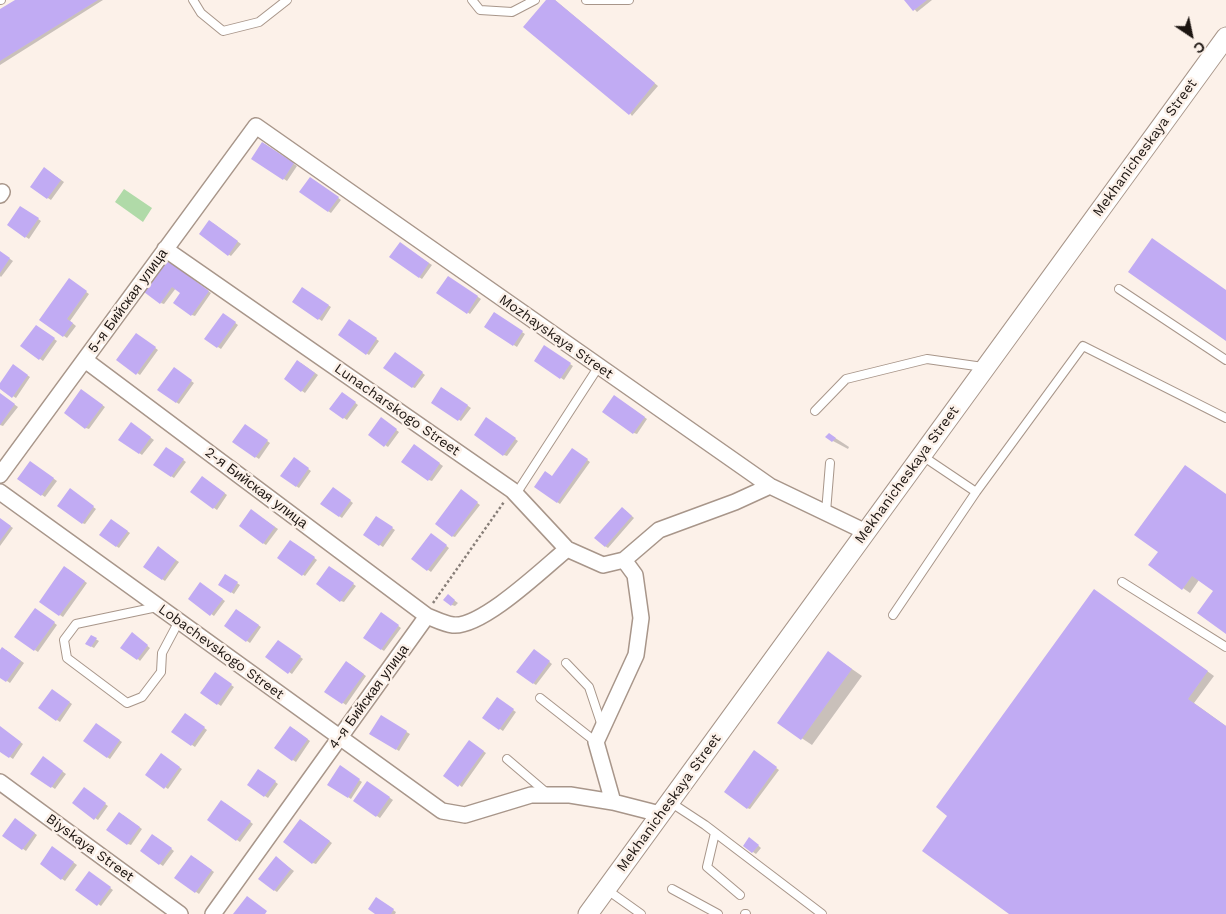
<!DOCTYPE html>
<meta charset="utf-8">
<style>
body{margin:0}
#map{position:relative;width:1226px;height:914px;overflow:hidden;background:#fcf1e9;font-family:"Work Sans",sans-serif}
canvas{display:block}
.north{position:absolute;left:1166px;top:10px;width:50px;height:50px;-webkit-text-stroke:4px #fcf1e9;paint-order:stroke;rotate:146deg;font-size:14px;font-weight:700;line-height:20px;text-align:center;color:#1c1511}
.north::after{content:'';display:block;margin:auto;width:18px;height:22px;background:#1c1511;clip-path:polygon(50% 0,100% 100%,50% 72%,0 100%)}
</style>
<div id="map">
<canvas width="1226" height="914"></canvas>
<div class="north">С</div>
</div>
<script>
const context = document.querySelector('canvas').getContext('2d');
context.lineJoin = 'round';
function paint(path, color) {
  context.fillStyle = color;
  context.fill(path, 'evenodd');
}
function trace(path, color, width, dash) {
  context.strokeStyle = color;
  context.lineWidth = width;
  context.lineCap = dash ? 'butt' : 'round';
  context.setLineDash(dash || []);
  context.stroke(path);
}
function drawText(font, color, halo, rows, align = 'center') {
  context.font = font + ' "Work Sans",sans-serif';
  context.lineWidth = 5;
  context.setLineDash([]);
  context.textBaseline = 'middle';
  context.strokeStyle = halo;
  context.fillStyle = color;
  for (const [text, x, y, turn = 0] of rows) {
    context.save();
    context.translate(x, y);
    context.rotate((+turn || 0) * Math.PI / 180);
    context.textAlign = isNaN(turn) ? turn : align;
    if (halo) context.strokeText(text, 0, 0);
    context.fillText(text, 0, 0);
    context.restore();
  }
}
paint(new Path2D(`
 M124 189 152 208 143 222 115 202Z`), '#b0daa8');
paint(new Path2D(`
 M17 0H103L0 65V11Z
 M547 0H555L658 86 632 116Z
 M906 0H932L917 12Z
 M263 143 297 166 287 181 253 158Z
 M47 170 64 182 51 200 31 187Z
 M314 180 341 200 331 213 328 211Z
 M24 209 41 221 29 239 26 237Z
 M213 223 241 244 231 256 228 254Z
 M403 246 432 265 422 279 419 277Z
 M0 252 13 261 1 277 0 276Z
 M170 264 211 293 195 316 192 315 182 292 176 288 164 304 161 303Z
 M448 277 481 299 470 314 438 292Z
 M72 282 89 294 70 321 76 326 67 338 41 320Z
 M302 288 331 307 322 321 293 302Z
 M494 314 525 334 517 347 486 327Z
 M226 316 238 325 221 349 206 339Z
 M352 322 379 341 369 355 339 335Z
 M39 328 57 341 43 361 22 346Z
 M139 336 158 350 140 375 137 373Z
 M545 347 573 366 564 380 535 360Z
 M398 355 425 375 415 388 412 387Z
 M301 363 318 375 305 393 285 379Z
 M13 366 30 377 16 398 0 388Z
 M177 371 194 383 179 404 176 402Z
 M442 388 471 408 461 421 432 402Z
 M85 393 105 407 89 429 86 428Z
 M0 394 18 407 3 426 0 425Z
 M345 395 358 405 347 420 331 409Z
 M617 398 647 419 637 434 634 433Z
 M384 421 399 432 388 447 370 435Z
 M490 421 518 441 507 456 504 455Z
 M134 426 154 440 142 455 120 439Z
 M248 427 270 443 259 459 256 457Z
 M829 434 843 443 849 447 848 449 833 441 827 436Z
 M417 448 443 466 432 481 429 480Z
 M170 450 186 462 174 478 171 476Z
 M575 451 590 462 560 504 557 502 553 478Z
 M297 461 311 471 299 488 296 486Z
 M33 464 57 481 45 497 18 478Z
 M205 479 227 495 217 510 192 492Z
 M336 490 353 503 342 518 339 516Z
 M73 492 96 509 85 524 82 523Z
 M464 493 480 505 455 537 452 536Z
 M1226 495V632L1215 591 1199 580 1190 593 1150 565 1159 552Z
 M625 510 634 518 608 548 605 546Z
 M255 513 278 529 266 545 263 543Z
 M0 519 13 528 0 546Z
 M379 519 395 530 383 547 364 534Z
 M114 522 130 533 119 548 116 546Z
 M434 536 449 548 431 572 413 559Z
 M294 543 317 560 305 576 302 574Z
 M161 550 179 562 165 581 162 579Z
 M68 569 87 583 63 617 60 615Z
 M332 569 356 586 344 602 341 601Z
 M225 575 240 585 234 594 219 584Z
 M204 586 225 601 214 616 190 599Z
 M1101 595 1214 676 1194 703 1226 726V914H1011Z
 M451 598 458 603 455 606 452 605Z
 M38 611 57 625 38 652 35 650Z
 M240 612 261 627 250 643 226 626Z
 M385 616 401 628 384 651 381 649Z
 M135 636 150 648 140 661 138 659Z
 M92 637 99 641 94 648 87 644Z
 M281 643 303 659 292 674 267 657Z
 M6 650 24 663 10 683 0 676V652Z
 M537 652 552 664 536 685 533 683Z
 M829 653 862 676 812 745 779 723Z
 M350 664 366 676 346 705 326 691Z
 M218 676 234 687 221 706 218 704Z
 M55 692 72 704 60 722 57 720Z
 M497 699 516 712 503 731 484 718Z
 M188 716 207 730 195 747 173 732Z
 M381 717 410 734 399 751 371 733Z
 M99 726 122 742 110 759 107 757Z
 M0 727 23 744 13 759 0 750Z
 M294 729 310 741 296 762 293 760Z
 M472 743 486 753 462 787 445 775Z
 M757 754 779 770 750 809 747 808Z
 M164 757 182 769 168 789 165 787Z
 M46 760 66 774 55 789 32 773Z
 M340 767 362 782 351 799 329 784Z
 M262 772 278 784 268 798 265 796Z
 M370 784 393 800 380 818 355 801Z
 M87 791 108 806 98 820 95 818Z
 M225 803 253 824 240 842 208 820Z
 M123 815 142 829 131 845 128 844Z
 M18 821 37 835 26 851 4 835Z
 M304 822 332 843 316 864 313 863Z
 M156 837 174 851 163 866 141 851Z
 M753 841 761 848 756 854 744 846Z
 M56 850 77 865 65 881 41 864Z
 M195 858 214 872 199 894 176 878Z
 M279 860 294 871 277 892 274 890Z
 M92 875 113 890 101 906 77 890Z
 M377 899 396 912 395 914H377Z`), '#0003');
paint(new Path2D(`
 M15 0H98L0 61V9Z
 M546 0H555L655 83 629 115 523 27Z
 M904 0H927L913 11Z
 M262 142 294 163 283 180 251 159Z
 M44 167 61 180 47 199 30 187Z
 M310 177 339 197 328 212 299 192Z
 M20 206 39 218 25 238 7 225Z
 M209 220 238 241 228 256 199 234Z
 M1152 238 1226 290V341L1128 272Z
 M400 242 429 263 419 278 389 257Z
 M0 251 10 258 0 273Z
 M167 260 209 291 191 316 173 303 180 293 172 287 160 304 144 292Z
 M448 276 478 296 467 314 436 293Z
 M69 278 87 291 67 319 73 323 63 337 39 320Z
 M302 287 329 305 318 320 292 302Z
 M494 312 523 331 513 346 484 327Z
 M223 313 236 322 217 348 204 339Z
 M349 319 377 338 366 355 338 335Z
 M36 325 55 338 39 360 20 346Z
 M136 333 156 347 136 375 116 360Z
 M544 345 571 363 560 379 534 361Z
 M395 352 423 372 412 388 383 368Z
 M297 360 315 373 301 392 284 379Z
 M13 364 28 375 12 398 0 389V383Z
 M174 367 192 380 176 403 157 390Z
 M441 387 468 405 458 421 431 403Z
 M81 389 103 405 85 429 64 413Z
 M342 392 356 402 343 419 329 409Z
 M0 393 15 404 0 425Z
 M614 395 645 417 633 434 602 412Z
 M381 417 397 429 384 447 368 435Z
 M486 417 516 438 503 456 474 435Z
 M131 422 151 437 139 454 118 440Z
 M245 424 268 440 255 458 232 442Z
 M829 433 836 438 832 442 825 437Z
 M414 444 440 463 428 481 401 462Z
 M166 447 184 459 171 477 153 465Z
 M572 448 588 459 557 503 534 487 545 471 552 476Z
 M294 457 309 468 296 487 280 476Z
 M30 461 54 478 41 496 17 479Z
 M1185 465 1226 494V634L1197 613 1213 591 1192 576 1182 590 1148 565 1158 552 1134 535Z
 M202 476 225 493 213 509 190 492Z
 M333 487 351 500 339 517 320 504Z
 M70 488 94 506 82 524 57 506Z
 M461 489 478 502 452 537 435 524Z
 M622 507 632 516 605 547 594 538Z
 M251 509 275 527 263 544 239 526Z
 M376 516 393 527 379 546 363 535Z
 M0 518 11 526 0 541Z
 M111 519 128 531 116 547 99 535Z
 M431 533 447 545 427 571 411 559Z
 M290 540 315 557 302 576 277 558Z
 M158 546 176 560 162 580 143 567Z
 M64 566 85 581 59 616 39 602Z
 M329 566 354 583 340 602 316 584Z
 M225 574 238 582 231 593 218 585Z
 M200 582 223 599 210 616 188 599Z
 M1094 589 1208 671 1188 699 1226 726V914H1009L922 851 947 816 936 807Z
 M448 594 455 600 451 606 443 600Z
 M35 608 55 622 34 651 14 637Z
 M236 609 259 625 246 642 224 626Z
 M381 612 399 625 381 650 363 638Z
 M132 632 148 645 137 660 120 648Z
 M91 635 97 638 91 647 85 644Z
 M278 640 301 656 288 674 265 657Z
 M2 647 21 661 6 682 0 678V650Z
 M534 649 550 661 533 684 516 672Z
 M828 651 852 669 801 740 777 723Z
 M346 661 364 674 342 704 324 692Z
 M215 672 232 684 217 705 200 693Z
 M52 689 70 702 56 721 38 708Z
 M497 697 514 709 499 730 482 718Z
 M185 713 205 727 191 746 171 732Z
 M381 715 407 731 396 750 369 734Z
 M96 723 120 740 107 758 83 741Z
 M0 726 21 742 9 758 0 752Z
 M290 726 308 739 292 761 274 748Z
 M469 740 484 751 458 787 443 776Z
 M754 750 777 767 747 809 724 792Z
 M161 753 180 767 164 789 145 775Z
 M43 756 63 771 51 788 30 774Z
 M340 765 360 779 348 798 327 785Z
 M258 769 276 781 264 797 247 785Z
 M367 781 390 797 376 817 353 801Z
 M84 787 106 803 94 820 72 803Z
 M221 800 251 821 236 841 207 820Z
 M119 812 140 827 127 845 106 830Z
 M15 818 35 833 22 850 2 836Z
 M300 819 330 841 312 864 283 842Z
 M152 834 172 848 159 865 140 851Z
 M749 837 759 845 752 853 743 846Z
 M52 846 74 862 61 880 40 864Z
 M191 855 212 870 195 893 174 878Z
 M276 856 291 869 274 891 258 879Z
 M89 871 111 887 97 906 75 890Z
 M247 896 267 911 265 914H233Z
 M376 897 394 909 391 914H375L368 909Z`), '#c1abf3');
const service = new Path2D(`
 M0 0H1
 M193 0 201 13 223 31 259 22 287 0
 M472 0 480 10 512 12 535 0
 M586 0H629
 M1119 289 1226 360
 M815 411 846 379 927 359 983 367
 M921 455 976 492 1083 346 1226 418
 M516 494 599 366
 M826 512 830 463
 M1122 582 1226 647
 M157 607 76 624 64 640 67 658 127 703 142 697 161 672 162 653 179 621
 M893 615 976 492
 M566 663 589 687 602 726
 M540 698 596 742
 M507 759 548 794
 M670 802 705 825 822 914
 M715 833 707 867 740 895
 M606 889 641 914
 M672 889 718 914
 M745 914H746`);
const minor = new Path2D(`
 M0 195 2 192
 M165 249 512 490 567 549 603 565 624 560 659 530 735 502 770 486
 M85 360 427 616
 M0 475 256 126 770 486 866 532
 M0 492 442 811 465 815 531 795H570L613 802 660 814
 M0 782 180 914
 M613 802 596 742 636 655 641 618 635 575 624 560
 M213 914 427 616C435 619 444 624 453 625 482 628 544 568 567 549`);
const tertiary = new Path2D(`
 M588 914 1226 37`);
trace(service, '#a8968a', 10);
trace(minor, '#a8968a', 18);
trace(tertiary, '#a8968a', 21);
trace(new Path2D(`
 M433 603 504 502`), '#877e78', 2.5, [2.5, 2.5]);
trace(service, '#fff', 8);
trace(minor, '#fff', 15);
trace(tertiary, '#fff', 19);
drawText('14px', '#1c1511', '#fcf1e9', [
 ["Mekhanicheskaya Street",1145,148,-54],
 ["5-я Бийская улица",128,301,-54],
 ["Mozhayskaya Street",556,337,35],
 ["Lunacharskogo Street",397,410,35],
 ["Mekhanicheskaya Street",907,475,-54],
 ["2-я Бийская улица",256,488,37],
 ["Lobachevskogo Street",221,652,36],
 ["4-я Бийская улица",369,697,-54],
 ["Mekhanicheskaya Street",669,803,-54],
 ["Biyskaya Street",90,848,36]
]);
</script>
